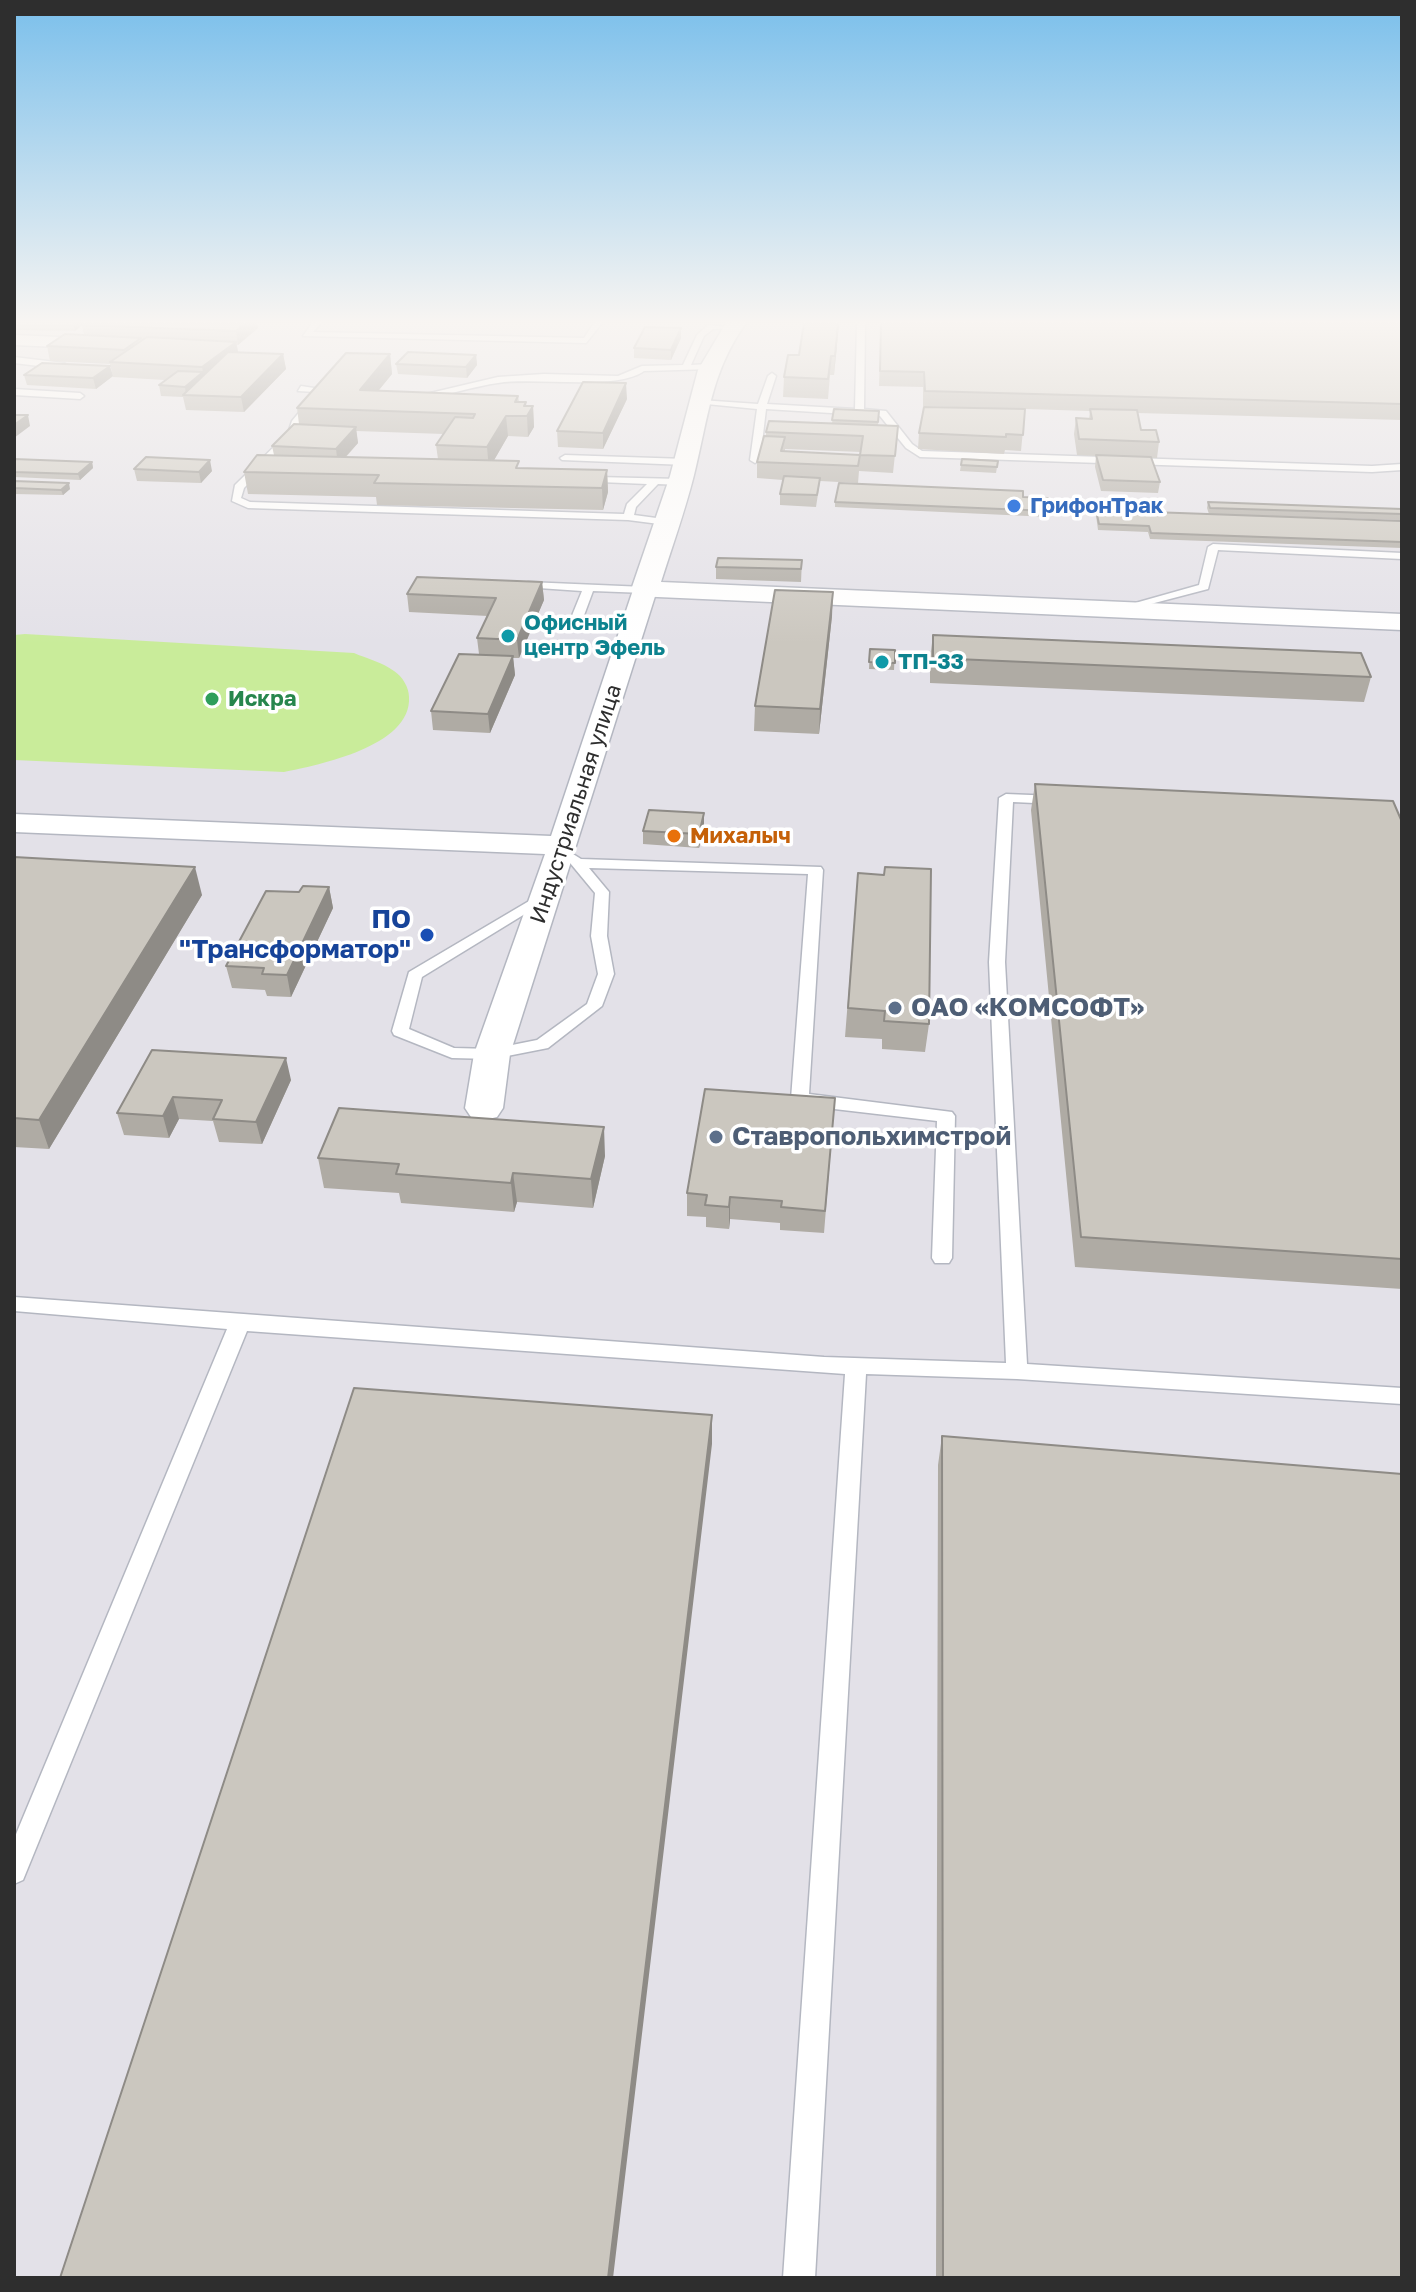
<!DOCTYPE html>
<meta charset="utf-8">
<style>
body{margin:0}
#map{position:relative;width:1416px;height:2292px;overflow:hidden;background:#efe9e1;font-family:"Golos Text",sans-serif}
canvas{display:block}
.frame{position:absolute;inset:0;border:16px solid #2e2e2e;pointer-events:none}
</style>
<div id="map">
<canvas width="1416" height="2292"></canvas>
<div class="frame"></div>
</div>
<script>
const context = document.querySelector('canvas').getContext('2d');
context.lineJoin = 'round';
function paint(path, color) {
  context.fillStyle = color;
  context.fill(path, 'evenodd');
}
function trace(path, color, width, dash) {
  context.strokeStyle = color;
  context.lineWidth = width;
  context.lineCap = dash ? 'butt' : 'round';
  context.setLineDash(dash || []);
  context.stroke(path);
}
function drawText(font, color, halo, rows, align = 'center') {
  context.font = font + ' "Golos Text",sans-serif';
  context.lineWidth = 7;
  context.setLineDash([]);
  context.textBaseline = 'middle';
  context.strokeStyle = halo;
  context.fillStyle = color;
  for (const [text, x, y, turn = 0] of rows) {
    context.save();
    context.translate(x, y);
    context.rotate((+turn || 0) * Math.PI / 180);
    context.textAlign = isNaN(turn) ? turn : align;
    if (halo) context.strokeText(text, 0, 0);
    context.fillText(text, 0, 0);
    context.restore();
  }
}
paint(new Path2D(`
 M14 323H1402V2278H14Z`), '#e3e1e8');
paint(new Path2D(`
 M25 634 354 653C368 659 382 662 394 671 402 676 409 687 409 697 412 746 319 765 284 772L14 760V635Z`), '#c9ec9a');
const service = new Path2D(`
 M312 323H321L313 332 584 338 594 323H602L586 343 303 336Z
 M857 323H865L864 409 886 411 912 444 922 451 1372 466 1402 464V470L1372 472 920 457 906 448 880 416 766 409 760 460 755 463 750 460 757 409 696 403 700 400 758 404 768 376 772 373 776 376 767 404 855 409Z
 M708 325 736 328 713 329 704 336 691 365 709 364 712 369 644 371C616 391 536 377 498 383 476 386 454 393 432 398L427 409 420 407 419 403 426 394 498 377 544 374 618 376 642 366 683 365 697 335Z
 M14 357 64 363 68 366 64 369 14 363Z
 M301 386 327 390 299 424 295 436 244 488 241 498 250 502 624 514 627 504 647 484 600 482 597 481V477L680 479 685 482 680 485 658 484 636 507 634 515 671 520V524L667 525 628 520 248 508 232 501 235 485 288 433 292 421 316 392 298 391Z
 M14 389 80 393 84 396 80 399 14 395Z
 M565 455 686 459 691 462 686 465 562 460 560 458Z
 M1213 544 1402 553V559L1218 550 1208 589 1120 612 1114 609 1199 585 1208 547Z
 M528 582 645 587 651 590 645 593 593 591 583 618 577 621 571 618 582 591 524 587 522 585Z
 M1006 794 1056 796 1063 800 1056 804 1013 802 1005 962 1027 1364 1402 1388V1404L1017 1379 866 1374 815 2278H783L845 1374 247 1331 23 1880 14 1884V1839L227 1329 14 1311V1297L824 1357 1006 1363 989 962 999 798Z
 M573 854 581 859 821 867 823 870 809 1094 952 1112 955 1116 952 1258 949 1263H935L932 1258 937 1121 800 1105 791 1099 808 874 589 868 609 892 607 936 614 974 602 1006 548 1048 492 1059 452 1058 394 1035 392 1031 409 972 546 891 551 892V898L422 977 409 1029 454 1048 492 1049 537 1040 587 1004 598 974 591 936 595 893 566 858Z`);
const minor = new Path2D(`
 M14 335 103 339 112 344 103 349 14 345Z
 M645 583 653 585 657 590 510 1054 503 1108 497 1117 484 1120 471 1117 465 1108 474 1054 545 854 14 832V814L551 836 633 590 637 585Z`);
const tertiary = new Path2D(`
 M726 323H746C711 371 708 419 694 475 685 511 672 547 661 582L1402 614V630L635 596 631 590 670 476 698 370Z`);
trace(service, '#b4b7c1', 3);
trace(minor, '#b4b7c1', 3);
trace(tertiary, '#b4b7c1', 3);
paint(service, '#fff');
paint(minor, '#fff');
paint(tertiary, '#fff');
paint(new Path2D(`
 M14 323H257L258 328 238 345H237L238 352 283 354 286 369 244 412 186 410 183 397 161 396 159 385 165 380 113 377 110 364 50 361 47 346 84 335 82 325 75 331 14 330Z
 M839 323 834 375H830L828 399 783 397 784 377 799 355Z
 M881 323H1402V420L1137 413 1141 430 1159 442 1157 458H1151L1160 482 1158 493 1101 491 1095 467 1096 456 1077 455 1074 434 1076 418 1089 419 1090 411 1025 409 1021 451 1005 450 1004 454 918 449 919 433 986 408 923 406V387L879 386Z
 M681 328V338L671 360 634 358V348Z
 M390 354 392 374 378 391 518 396 519 402 526 406H533L534 427 528 437 508 436 494 460 520 469 607 470 608 492 603 510 377 505 376 497 248 494 244 472 274 455 272 446 299 424 297 408ZM356 431 444 434 436 445 438 459 346 457 358 443Z
 M476 355 477 365 467 378 398 374 396 364Z
 M24 375 113 376 96 389 27 385Z
 M627 399 603 449 558 447 557 431Z
 M834 409 879 411 878 425 898 426 893 473 859 471 858 483 820 481 816 507 780 505V494L783 480 757 478V462L766 436V432L832 423ZM785 449 861 452 860 455 785 452Z
 M14 459 92 462 93 468 80 480 14 477Z
 M962 459 998 461 996 473 960 471Z
 M134 469 212 471 201 483 137 481Z
 M14 481 70 489 63 495 14 494Z
 M1023 497 1049 511V517L835 507V502Z
 M1208 502 1402 509V520L1209 514 1207 508Z
 M1096 510 1402 521V548L1150 539 1148 532 1098 530 1096 515Z
 M802 560 801 582 716 579V567Z
 M542 582 544 600 519 658H513L515 675 490 733 433 730 431 711 479 654 477 638 488 616 409 612 407 594Z
 M832 616 819 734 754 731 755 706Z
 M933 635 1371 677 1364 702 930 683V659Z
 M870 649 895 650 894 670 869 669Z
 M1035 784 1402 822V1289L1075 1267 1031 810Z
 M704 827 699 848 643 844V831Z
 M14 857 202 895 49 1149 14 1147Z
 M858 873 929 1024 925 1052 882 1049V1039L845 1037Z
 M329 887 333 908 291 997 267 996 265 990 232 988 226 966 299 892Z
 M152 1050 291 1080 262 1144 219 1142 213 1121 179 1119 169 1138 124 1135 117 1113Z
 M835 1098 824 1233 780 1230V1223L730 1219 729 1229 706 1227V1217L687 1216V1193Z
 M605 1156 593 1208 517 1202 514 1212 401 1203 399 1193 324 1188 318 1158Z
 M942 1436 1402 2278H936L938 1465Z`), '#afaba4');
paint(new Path2D(`
 M73 323H85L75 331Z
 M245 323H257L258 328 238 345 236 331Z
 M838 323H839L834 375 835 356Z
 M681 328V338L671 360V350Z
 M236 342 239 357 186 395 185 387 203 372 202 367Z
 M283 354 286 369 244 412 241 397Z
 M390 354 392 374 362 411 360 390Z
 M476 355 477 365 467 378 466 367Z
 M110 366 113 376 96 389 93 378Z
 M626 383 627 399 603 449V433Z
 M526 402 527 416 533 406 534 427 528 437 527 416 524 406Z
 M28 415 30 426 14 438V425Z
 M506 416 508 436 489 469 487 447Z
 M356 427 358 443 338 465 336 449Z
 M210 460 212 471 201 483 199 472Z
 M92 462 93 468 80 480 78 474Z
 M607 470 608 492 603 510 602 488Z
 M69 483 70 489 63 495 61 490Z
 M542 582 544 600 519 658 517 640Z
 M833 592 832 616 819 734 820 709Z
 M513 656 515 675 490 733 488 714Z
 M704 813V827L699 848V834Z
 M195 867 202 895 49 1149 39 1120Z
 M329 887 333 908 291 997 287 975Z
 M286 1058 291 1080 262 1144 256 1122Z
 M173 1097 179 1119 169 1138 163 1116Z
 M604 1127 605 1156 593 1208 591 1179Z
 M513 1173 517 1202 514 1212 511 1183Z
 M730 1197V1219L729 1229V1207Z
 M712 1415V1444L613 2278H608Z`), '#8e8b86');
const building = new Path2D(`
 M84 323H245L236 331 82 325Z
 M804 323H838L835 356H831L828 379 784 377 788 355H799Z
 M881 323H1402V404L925 391 924 372 880 371Z
 M645 327 681 328 671 350 634 348Z
 M65 334 141 338 124 350 47 346Z
 M147 337 236 342 202 367 110 362Z
 M228 352 283 354 241 397 183 395Z
 M408 352 476 355 466 367 396 364Z
 M346 353 390 354 360 390 518 396 515 402H526L524 406H533L527 416H506L487 447 436 445 455 417 473 418 475 414 297 408Z
 M42 363 110 366 93 378 24 375Z
 M178 371 203 372 185 387 159 385Z
 M583 382 626 383 603 433 557 431Z
 M924 407 1025 409 1023 435 1006 434V437L919 433Z
 M834 409 879 411 878 422 832 420Z
 M1090 409 1137 410 1141 430H1156L1159 442 1079 439 1076 418 1092 419Z
 M14 415H28L14 425Z
 M769 421 898 426 895 456 860 455 863 436 766 432Z
 M294 424 356 427 336 449 272 446Z
 M764 436 785 437 781 451 860 455 858 466 757 462Z
 M257 455 519 461 516 468 607 470 602 488 374 483 379 475 244 472Z
 M1096 455 1151 457 1160 482 1103 480Z
 M146 457 210 460 199 472 134 469Z
 M14 459 92 462 78 474 14 472Z
 M962 459 998 461 997 467 961 465Z
 M784 476 820 478 817 495 780 494Z
 M14 481 69 483 61 490 14 488Z
 M839 483 1023 491V497L1048 498 1049 511 835 502Z
 M1208 502 1402 509V514L1210 508Z
 M1096 510 1402 521V542L1151 533 1149 526 1099 524Z
 M718 558 802 560 801 569 716 567Z
 M417 577 542 582 517 640 477 638 496 598 407 594Z
 M775 590 833 592 820 709 755 706Z
 M933 635 1361 653 1371 677 933 658Z
 M870 649 895 650V663L869 662Z
 M459 654 513 656 488 714 431 711Z
 M1035 784 1393 801 1402 822V1259L1081 1237Z
 M649 810 704 813 699 834 643 831Z
 M14 857 195 867 39 1120 14 1118Z
 M885 867 931 869 929 1024 884 1021 885 1011 848 1008 858 873 884 875Z
 M303 886 329 887 287 975 262 974 264 968 226 966 266 891 299 892Z
 M152 1050 286 1058 256 1122 213 1119 222 1100 173 1097 163 1116 117 1113Z
 M705 1089 835 1098 825 1211 781 1207 782 1201 730 1197 729 1207 705 1205 707 1195 687 1193Z
 M339 1108 604 1127 591 1179 513 1173 511 1183 396 1174 399 1164 318 1158Z
 M354 1388 712 1415 608 2278H60Z
 M942 1436 1402 1474V2278H943Z`);
paint(building, '#cbc7bf');
trace(building, '#8e8b86', 2);
const sky = context.createLinearGradient(0, 0, 0, 644);
sky.addColorStop(0, '#7abfeb');
sky.addColorStop(0.5, '#f8f5f2');
sky.addColorStop(1, '#f8f5f200');
context.fillStyle = sky;
context.fillRect(0, 0, 1416, 644);
for (const [x, y, r, color] of [
 [1014,506,8,"#3f7fe0"],
 [508,636,8,"#0f9aa8"],
 [882,662,8,"#0f9aa8"],
 [212,699,8,"#2e9e5b"],
 [674,836,8,"#e8710a"],
 [427,935,8,"#1a4fb4"],
 [895,1008,8,"#5c6f8a"],
 [716,1137,8,"#5c6f8a"]
]) {
  const dot = new Path2D();
  dot.arc(x, y, r, 0, 2 * Math.PI);
  context.fillStyle = color;
  context.fill(dot);
  trace(dot, '#fff', 3);
}
drawText('bold 22px', '#366cbe', '#fff', [
 ["ГрифонТрак",1030,506]
], 'left');
drawText('bold 22px', '#0d838f', '#fff', [
 ["Офисный",524,623],
 ["центр Эфель",524,648],
 ["ТП-33",898,662]
], 'left');
drawText('bold 22px', '#27864d', '#fff', [
 ["Искра",228,699]
], 'left');
drawText('22px', '#2e2e2e', '#fff', [
 ["Индустриальная улица",576,804,-72]
]);
drawText('bold 22px', '#c56008', '#fff', [
 ["Михалыч",690,836]
], 'left');
drawText('bold 26px', '#164399', '#fff', [
 ["ПО",411,920],
 ["\"Трансформатор\"",411,950]
], 'right');
drawText('bold 26px', '#4e5e75', '#fff', [
 ["ОАО «КОМСОФТ»",911,1008],
 ["Ставропольхимстрой",732,1137]
], 'left');
</script>
